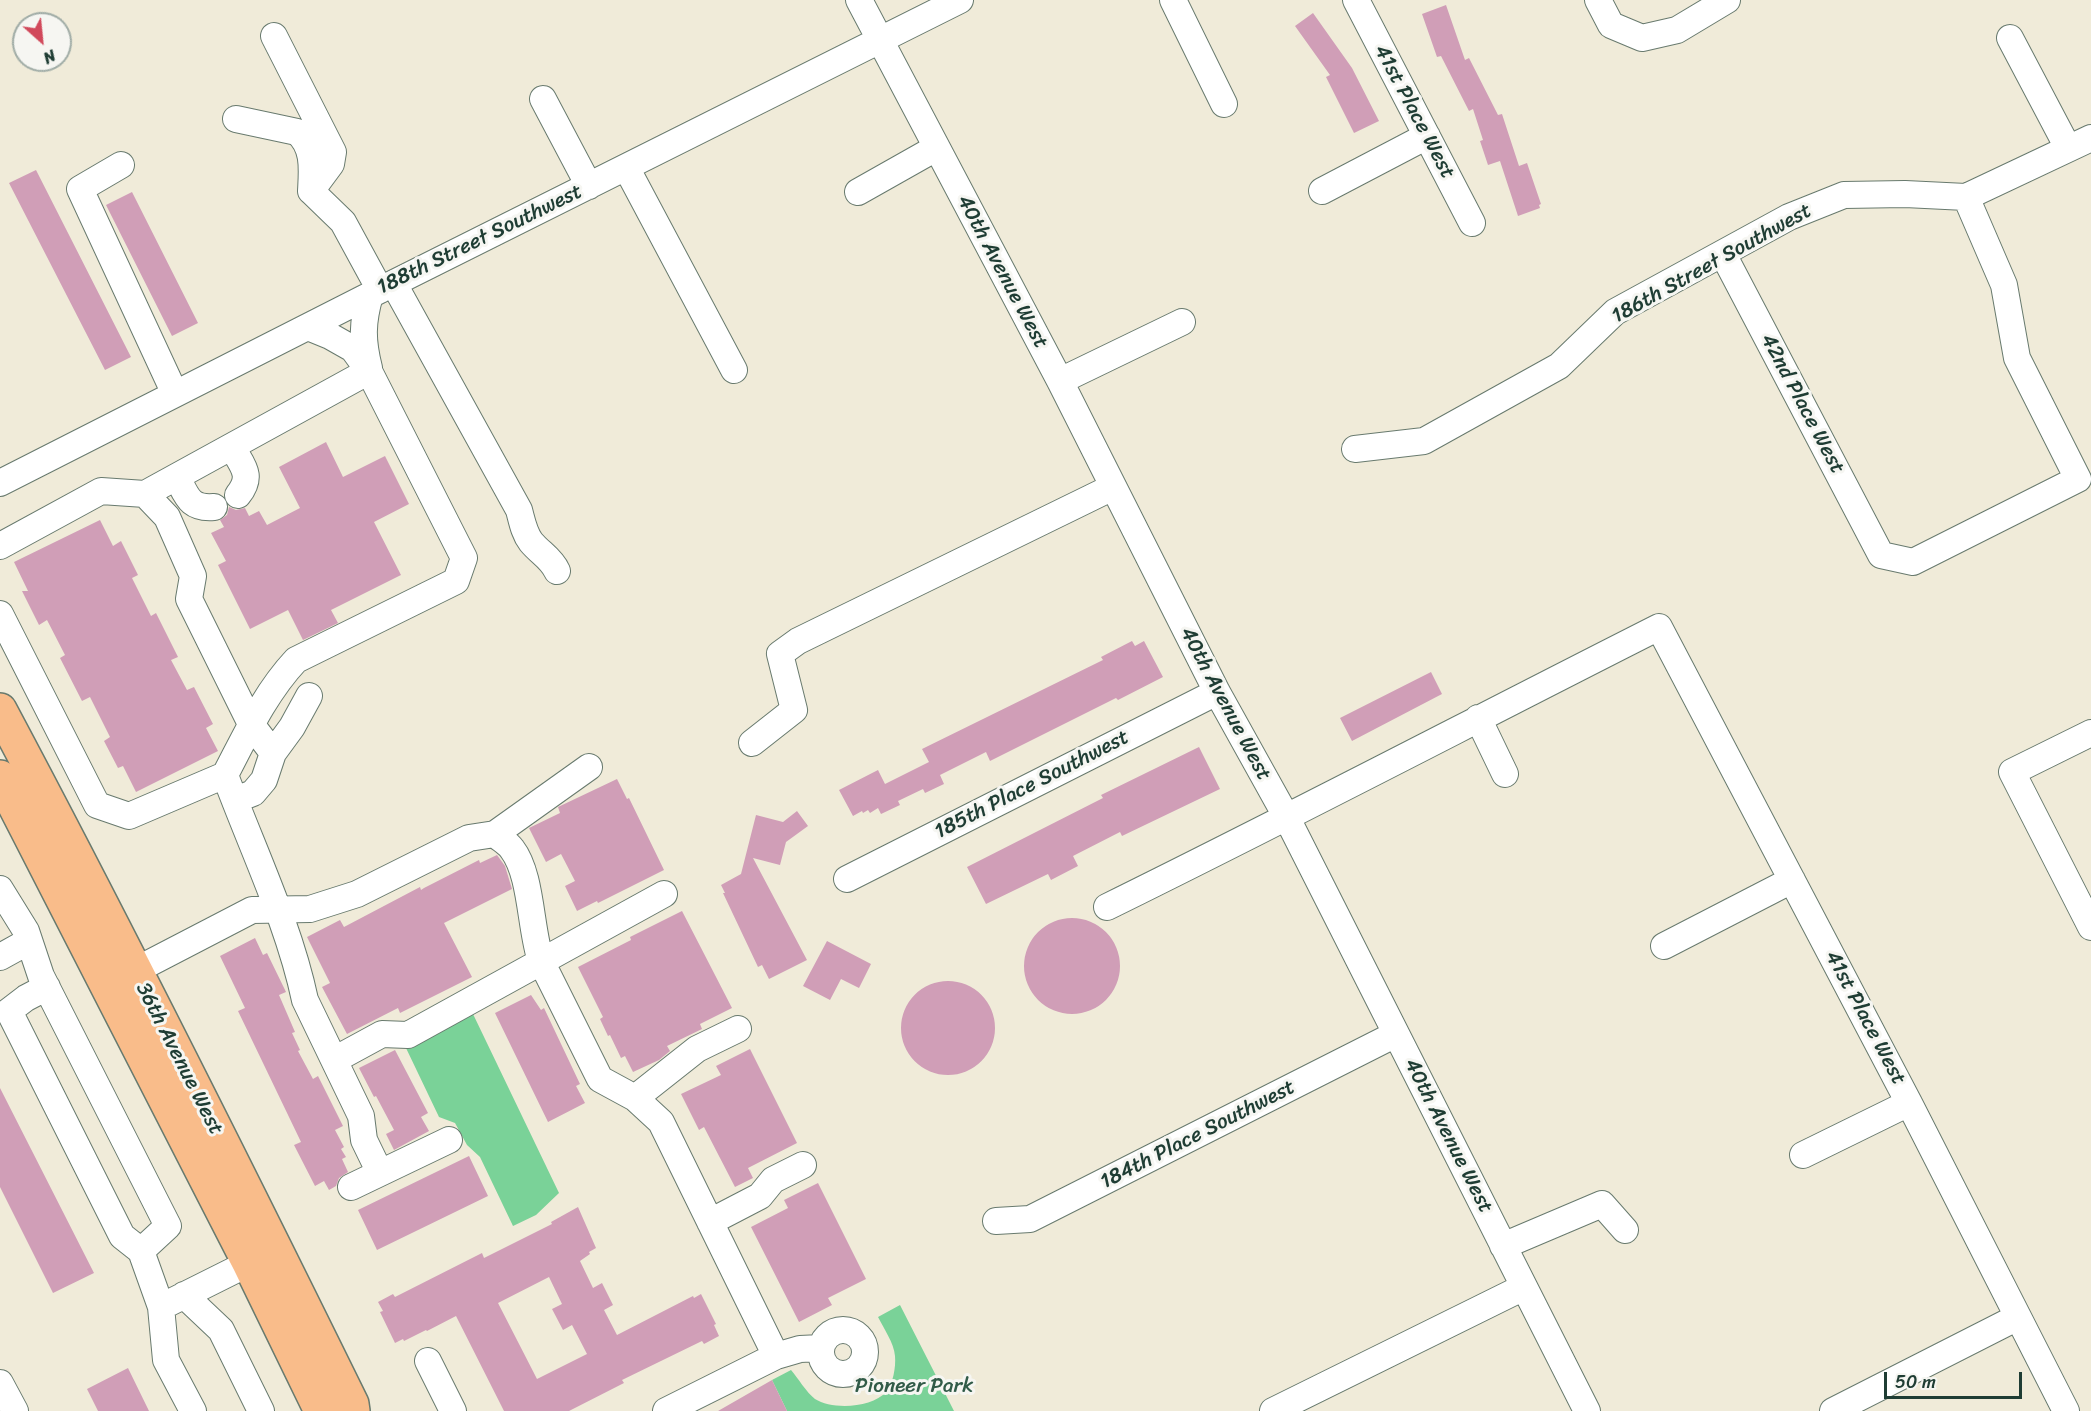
<!DOCTYPE html>
<style>
body{margin:0}
#map{position:relative;width:2091px;height:1411px;overflow:hidden;background:#f0ebd9;font-family:Sriracha,sans-serif}
canvas{display:block}
.north{position:absolute;left:12px;top:12px;width:60px;height:60px;box-sizing:border-box;background:#f6f6f2;border:2px solid #a0aca6;border-radius:50%;rotate:153deg;font-size:16px;font-weight:700;line-height:24px;text-align:center;color:#1f3d34}
.north::after{content:'';display:block;margin:auto;width:21px;height:27px;background:#d1495b;clip-path:polygon(50% 0,100% 100%,50% 72%,0 100%)}
.scale{position:absolute;left:1884px;top:1372px;width:138px;height:27px;box-sizing:border-box;border:3px solid #1f3d34;border-top:0;padding-left:8px;font-size:18px;line-height:21px;white-space:nowrap;color:#1f3d34;-webkit-text-stroke:4px #f6f6f2;paint-order:stroke}
</style>
<div id="map">
<canvas width="2091" height="1411"></canvas>
<div class="north">N</div>
<div class="scale">50 m</div>
</div>
<script>
const context = document.querySelector('canvas').getContext('2d');
context.lineJoin = 'round';
function paint(path, color) {
  context.fillStyle = color;
  context.fill(path, 'evenodd');
}
function trace(path, color, width, dash) {
  context.strokeStyle = color;
  context.lineWidth = width;
  context.lineCap = dash ? 'butt' : 'round';
  context.setLineDash(dash || []);
  context.stroke(path);
}
function drawText(font, color, halo, rows, align = 'center') {
  context.font = font + ' Sriracha,sans-serif';
  context.lineWidth = 6;
  context.setLineDash([]);
  context.textBaseline = 'middle';
  context.strokeStyle = halo;
  context.fillStyle = color;
  for (const [text, x, y, turn = 0] of rows) {
    context.save();
    context.translate(x, y);
    context.rotate((+turn || 0) * Math.PI / 180);
    context.textAlign = isNaN(turn) ? turn : align;
    if (halo) context.strokeText(text, 0, 0);
    context.fillText(text, 0, 0);
    context.restore();
  }
}
paint(new Path2D(`
 M473 1014 559 1193 536 1215 513 1226 480 1157 467 1145 455 1123 439 1117 406 1048Z
 M900 1305 954 1411H787L772 1380 791 1370C798 1378 806 1392 815 1399 832 1410 872 1408 886 1392 893 1384 896 1367 895 1356 894 1343 884 1329 878 1317Z`), '#7ad298');
paint(new Path2D(`
 M1446 5 1465 60 1469 58 1498 115 1502 114 1519 166 1527 163 1541 204 1539 205 1540 208 1518 216 1500 161 1488 165 1480 141 1483 140 1473 109 1469 111 1441 56 1437 57 1422 14Z
 M1313 13 1352 68 1379 121 1354 133 1326 77 1330 75 1295 26Z
 M36 170 131 357 105 370 9 183Z
 M132 192 198 323 172 336 106 205Z
 M326 442 343 477 385 456 409 504 374 522 401 575 331 610 338 623 303 640 288 610 250 629 218 565 226 561 211 533 224 527 220 520 227 515 229 507 236 510 245 508 249 516 259 511 267 525 300 508 279 467Z
 M100 520 113 546 121 541 138 575 132 578 151 616 156 613 178 657 171 660 187 690 194 687 213 724 206 728 218 751 136 792 123 766 118 768 104 741 110 737 90 697 82 701 60 658 65 655 47 620 39 625 22 591H28L14 562Z
 M1132 641 1135 646 1144 641 1163 677 1118 700 1116 698 990 761 986 752 940 775 944 784 925 793 923 789 898 801 900 805 881 814 878 808 870 813 868 810 863 813 862 811 853 816 839 790 878 770 885 784 929 762 922 749 1103 660 1101 657Z
 M1431 672 1442 694 1352 741 1340 718Z
 M1199 747 1220 789 1122 836 1120 832 1073 856 1078 866 1051 880 1048 874 986 904 967 867 1103 798 1101 795Z
 M617 779 627 799 629 798 664 870 598 903 597 901 577 911 565 886 575 881 561 854 546 862 529 828 560 813 558 807Z
 M797 811 808 826 786 842 780 865 753 858 807 960 769 979 762 965 758 967 723 893H725L721 885 741 874 756 815 783 822Z
 M497 855 505 866 512 889 444 923 472 977 400 1013 398 1008 347 1034 322 987 330 983 307 937 340 920 344 927 420 887 421 890 424 888 479 860 480 863Z
 M682 911 732 1008 700 1024 702 1029 667 1046 670 1051 659 1060 633 1072 625 1056 621 1058 610 1035 608 1036 600 1019 603 1017 578 967 631 940 630 937Z
 M1024 966a48 48 0 1 1 96 0a48 48 0 1 1-96 0Z
 M255 938 263 955 267 953 286 992 279 995 295 1032 292 1033 300 1050 298 1051 313 1079 318 1076 343 1126 335 1130 344 1147 341 1149 346 1157 342 1159 348 1172 339 1178 336 1186 329 1190 324 1181 315 1186 294 1145 301 1142 238 1011 245 1008 220 956Z
 M827 941 871 964 859 988 841 979 830 1000 803 986Z
 M901 1028a47 47 0 1 1 94 0a47 47 0 1 1-94 0Z
 M531 995 541 1010 544 1008 580 1084 576 1086 585 1103 548 1122 495 1013Z
 M750 1049 797 1143 748 1168 753 1178 735 1187 704 1127 699 1130 681 1094 721 1075 716 1066Z
 M395 1050 428 1113 421 1117 429 1131 394 1150 386 1134 394 1130 376 1096 374 1097 359 1068Z
 M0 1088 94 1273 53 1293 0 1187Z
 M469 1156 488 1196 377 1250 358 1210Z
 M818 1183 866 1279 828 1298 832 1305 799 1322 751 1227 788 1208 784 1200Z
 M578 1207 596 1248 589 1252 590 1254 580 1261 593 1288 602 1283 613 1305 604 1310 617 1335 693 1296 694 1298 701 1294 716 1324 714 1325 719 1336 704 1344 702 1341 622 1380 624 1383 569 1411H504L456 1316 427 1331 426 1330 404 1341 403 1339 395 1343 380 1312 383 1311 378 1302 393 1294 395 1297 482 1253 484 1258 552 1224 551 1222ZM549 1277 562 1304 552 1309 563 1330 572 1325 587 1354 537 1379 498 1303Z
 M128 1368 149 1411H98L87 1389Z
 M772 1380 787 1411H718Z`), '#d09eb7');
const minor = new Path2D(`
 M859 0 1060 381 1217 692 1287 818 1587 1411
 M1173 0 1224 104
 M1356 0 1472 223
 M1598 0 1611 25 1642 38 1677 30 1727 0
 M274 36 333 152 331 164 311 191
 M2010 38 2068 148
 M543 99 589 186
 M236 119 297 132C315 147 312 171 311 191
 M121 165 80 189 175 394
 M626 167 734 370
 M311 191 343 222 380 290
 M1322 191 1427 136
 M858 192 936 148
 M1723 254 1881 555 1913 562 2078 479 2017 358 2004 285 1966 197
 M394 284 519 510C522 521 524 533 531 542 540 553 551 558 557 571
 M369 368C362 340 362 323 370 295
 M1060 381 1182 322
 M232 447C242 466 254 475 238 495
 M1355 449 1424 441 1559 366 1615 312 1789 217 1844 195 1905 194 1966 197 2091 138
 M177 477C187 496 189 509 214 507
 M0 483 380 290 960 0
 M145 494 369 371
 M0 546 101 491 145 494 167 517 193 576 189 599 251 724 273 753
 M0 614 97 805 129 816 225 775C252 848 289 924 305 1000L361 1116 364 1140 380 1173
 M1478 718 1505 774
 M2091 733 2012 772 2091 927
 M752 743 794 710 780 654 798 641 1113 487
 M225 775C246 735 265 693 296 660L456 581 464 558 369 371 353 349 330 336 308 327
 M235 800 253 793 264 780 273 753 292 727 309 696
 M495 834C500 839 508 843 512 849 532 875 530 929 541 961L600 1079 635 1098 661 1122 776 1356
 M847 879 1217 692
 M0 889 26 931 41 976 168 1226 141 1251 161 1307 166 1360 193 1411
 M1107 907C1292 816 1475 720 1659 627L1909 1103 2066 1411
 M1664 946 1792 880
 M0 957 29 941
 M121 978 252 910 310 909 357 894 469 838 495 834 589 767
 M47 987 26 998 9 1011 122 1236 141 1251
 M336 1059 382 1034 408 1035 664 894
 M635 1098 697 1049 738 1029
 M1803 1155 1909 1103
 M351 1187 449 1140
 M996 1221 1030 1219 1396 1034
 M710 1222 760 1196 773 1180 803 1165
 M1503 1246 1602 1204 1625 1230
 M184 1295 221 1330 261 1411
 M169 1303 265 1255
 M821 1352a22 22 0 1 1 44 0a22 22 0 1 1-44 0Z
 M428 1361 453 1411
 M0 1383 15 1411
 M666 1411 776 1356 800 1349 821 1348
 M1273 1411 1524 1287
 M1833 1411 2018 1317`);
const major = new Path2D(`
 M0 710C122 939 238 1172 352 1404L353 1411
 M0 777 249 1263 321 1411`);
trace(minor, '#687a6e', 28);
trace(major, '#687a6e', 36);
trace(minor, '#fff', 26);
trace(major, '#f9bc8a', 33);
drawText('21px', '#1f3d34', '#f6f6f2', [
 ["41st Place West",1414,112,62],
 ["188th Street Southwest",480,240,-26],
 ["186th Street Southwest",1712,264,-29],
 ["40th Avenue West",1002,272,62],
 ["42nd Place West",1802,404,62],
 ["40th Avenue West",1225,704,62],
 ["185th Place Southwest",1032,785,-27],
 ["41st Place West",1865,1018,62],
 ["36th Avenue West",179,1059,63],
 ["184th Place Southwest",1198,1135,-27],
 ["40th Avenue West",1448,1136,63]
]);
drawText('21px', '#315b48', '#f6f6f2', [
 ["Pioneer Park",914,1387]
]);
</script>
